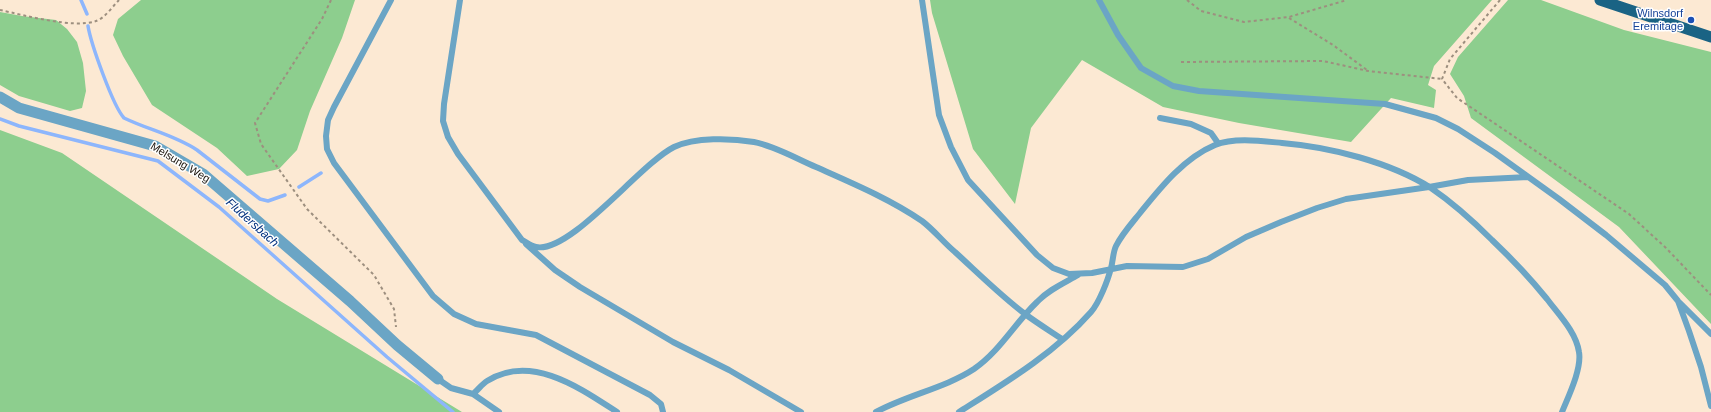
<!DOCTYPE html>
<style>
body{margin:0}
canvas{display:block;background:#fce9d3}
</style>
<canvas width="1711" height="412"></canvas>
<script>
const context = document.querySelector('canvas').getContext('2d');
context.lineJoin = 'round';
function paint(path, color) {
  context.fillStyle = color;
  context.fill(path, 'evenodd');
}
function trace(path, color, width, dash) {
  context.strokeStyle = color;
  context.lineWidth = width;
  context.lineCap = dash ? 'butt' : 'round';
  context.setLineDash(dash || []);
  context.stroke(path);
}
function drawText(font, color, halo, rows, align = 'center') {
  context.font = font + ' Arial,sans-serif';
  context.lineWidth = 3;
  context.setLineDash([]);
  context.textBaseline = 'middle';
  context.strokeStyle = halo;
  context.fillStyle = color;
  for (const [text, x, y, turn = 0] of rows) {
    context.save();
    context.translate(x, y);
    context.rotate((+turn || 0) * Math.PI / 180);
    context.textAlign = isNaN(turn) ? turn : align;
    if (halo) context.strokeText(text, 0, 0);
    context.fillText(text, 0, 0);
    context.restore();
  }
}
paint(new Path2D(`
 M141 0H355L342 38 310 111 297 150 279 169 247 176 217 148 152 105 123 56 113 35 118 19Z
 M930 0H1492L1434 66 1428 85 1436 90 1434 108 1391 98 1351 142 1239 123 1163 107 1082 60 1031 128 1015 204 973 149 932 13Z
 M1508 0H1541L1624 30 1711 52V324L1619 227 1471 118 1464 96 1450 74 1458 57Z
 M0 12 22 16 56 20 67 29 77 42 83 63 86 91 82 108 70 111 19 96 0 85Z
 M0 130 62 153 277 299 462 412H0Z`), '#8dce8e');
trace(new Path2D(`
 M81 0 87 14
 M88 26C91 44 113 106 124 118 149 130 174 135 197 150L260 199 268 201 285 195
 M0 119 19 126 158 161 219 207 387 357 453 412
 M299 187 321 173`), '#8db6fc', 3.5);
trace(new Path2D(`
 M331 0 322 19 255 123 261 144 307 209 374 275 394 309 396 327
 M1187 0 1201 11 1244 22 1289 17 1347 0
 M1500 0 1450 59 1442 79 1457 98 1629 214 1666 248 1711 295
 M0 10C24 15 73 29 96 21 105 18 112 7 119 0
 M1289 18 1333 45 1367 70
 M1181 62 1323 61 1368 71 1442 79`), '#9d8f7f', 2, [3, 3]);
trace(new Path2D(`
 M391 0 334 107 328 120 326 136 327 149 334 163 433 296 454 314 476 324 536 335 650 395 661 404 663 412
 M460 0 444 104 443 121 448 137 458 154 522 240C526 242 531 246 536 247 570 254 640 164 674 147 695 137 731 138 754 142 775 146 797 159 816 167 852 183 890 199 922 221 934 230 944 243 955 252 978 273 1000 295 1025 314 1037 323 1050 331 1062 339
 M922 0 939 115 951 147 968 180 1037 255 1053 268 1069 274 1092 273 1127 266 1183 267 1208 259 1246 237 1281 222 1317 208 1346 199 1429 187 1468 180 1528 177
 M1099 0 1118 35 1141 68 1173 86 1199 91 1385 104 1436 118 1458 129 1495 153 1559 199 1606 235 1665 285 1678 301 1689 331 1701 367 1711 406
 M1160 118 1191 124 1211 133 1218 143
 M526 244 555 270 580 287 673 342 729 370 801 412
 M1680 303 1711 334
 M438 379 451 388 473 394C478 390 482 384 487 381 531 353 580 388 617 412
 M473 394 499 412
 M876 412C907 395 945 388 974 369 1000 351 1015 323 1037 302 1048 290 1064 283 1078 275
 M959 412C1005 383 1055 353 1091 312 1099 303 1108 280 1111 268 1113 261 1113 252 1116 246 1122 234 1132 223 1140 213 1161 187 1184 158 1215 145 1234 137 1262 141 1282 143 1330 147 1390 162 1431 188 1453 203 1473 221 1492 240 1512 259 1530 278 1547 299 1559 315 1576 332 1579 352 1582 369 1568 397 1562 412`), '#6ba5c5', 6);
trace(new Path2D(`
 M0 97 19 108 155 146 203 174 350 301 397 345 438 379`), '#6ba5c5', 11);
trace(new Path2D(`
 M1600 0 1711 37`), '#1a6384', 11);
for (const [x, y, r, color] of [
 [1691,20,4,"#1a4fb4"]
]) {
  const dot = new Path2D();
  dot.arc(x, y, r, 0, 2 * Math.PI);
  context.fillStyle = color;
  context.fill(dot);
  trace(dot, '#fff', 1.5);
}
drawText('11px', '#164399', '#fff', [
 ["Wilnsdorf",1683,14],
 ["Eremitage",1683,27]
], 'right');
drawText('11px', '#1a130b', '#fff', [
 ["Melsung Weg",180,163,31]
]);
drawText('italic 12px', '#01307e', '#fff', [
 ["Fludersbach",252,223,42]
]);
</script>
